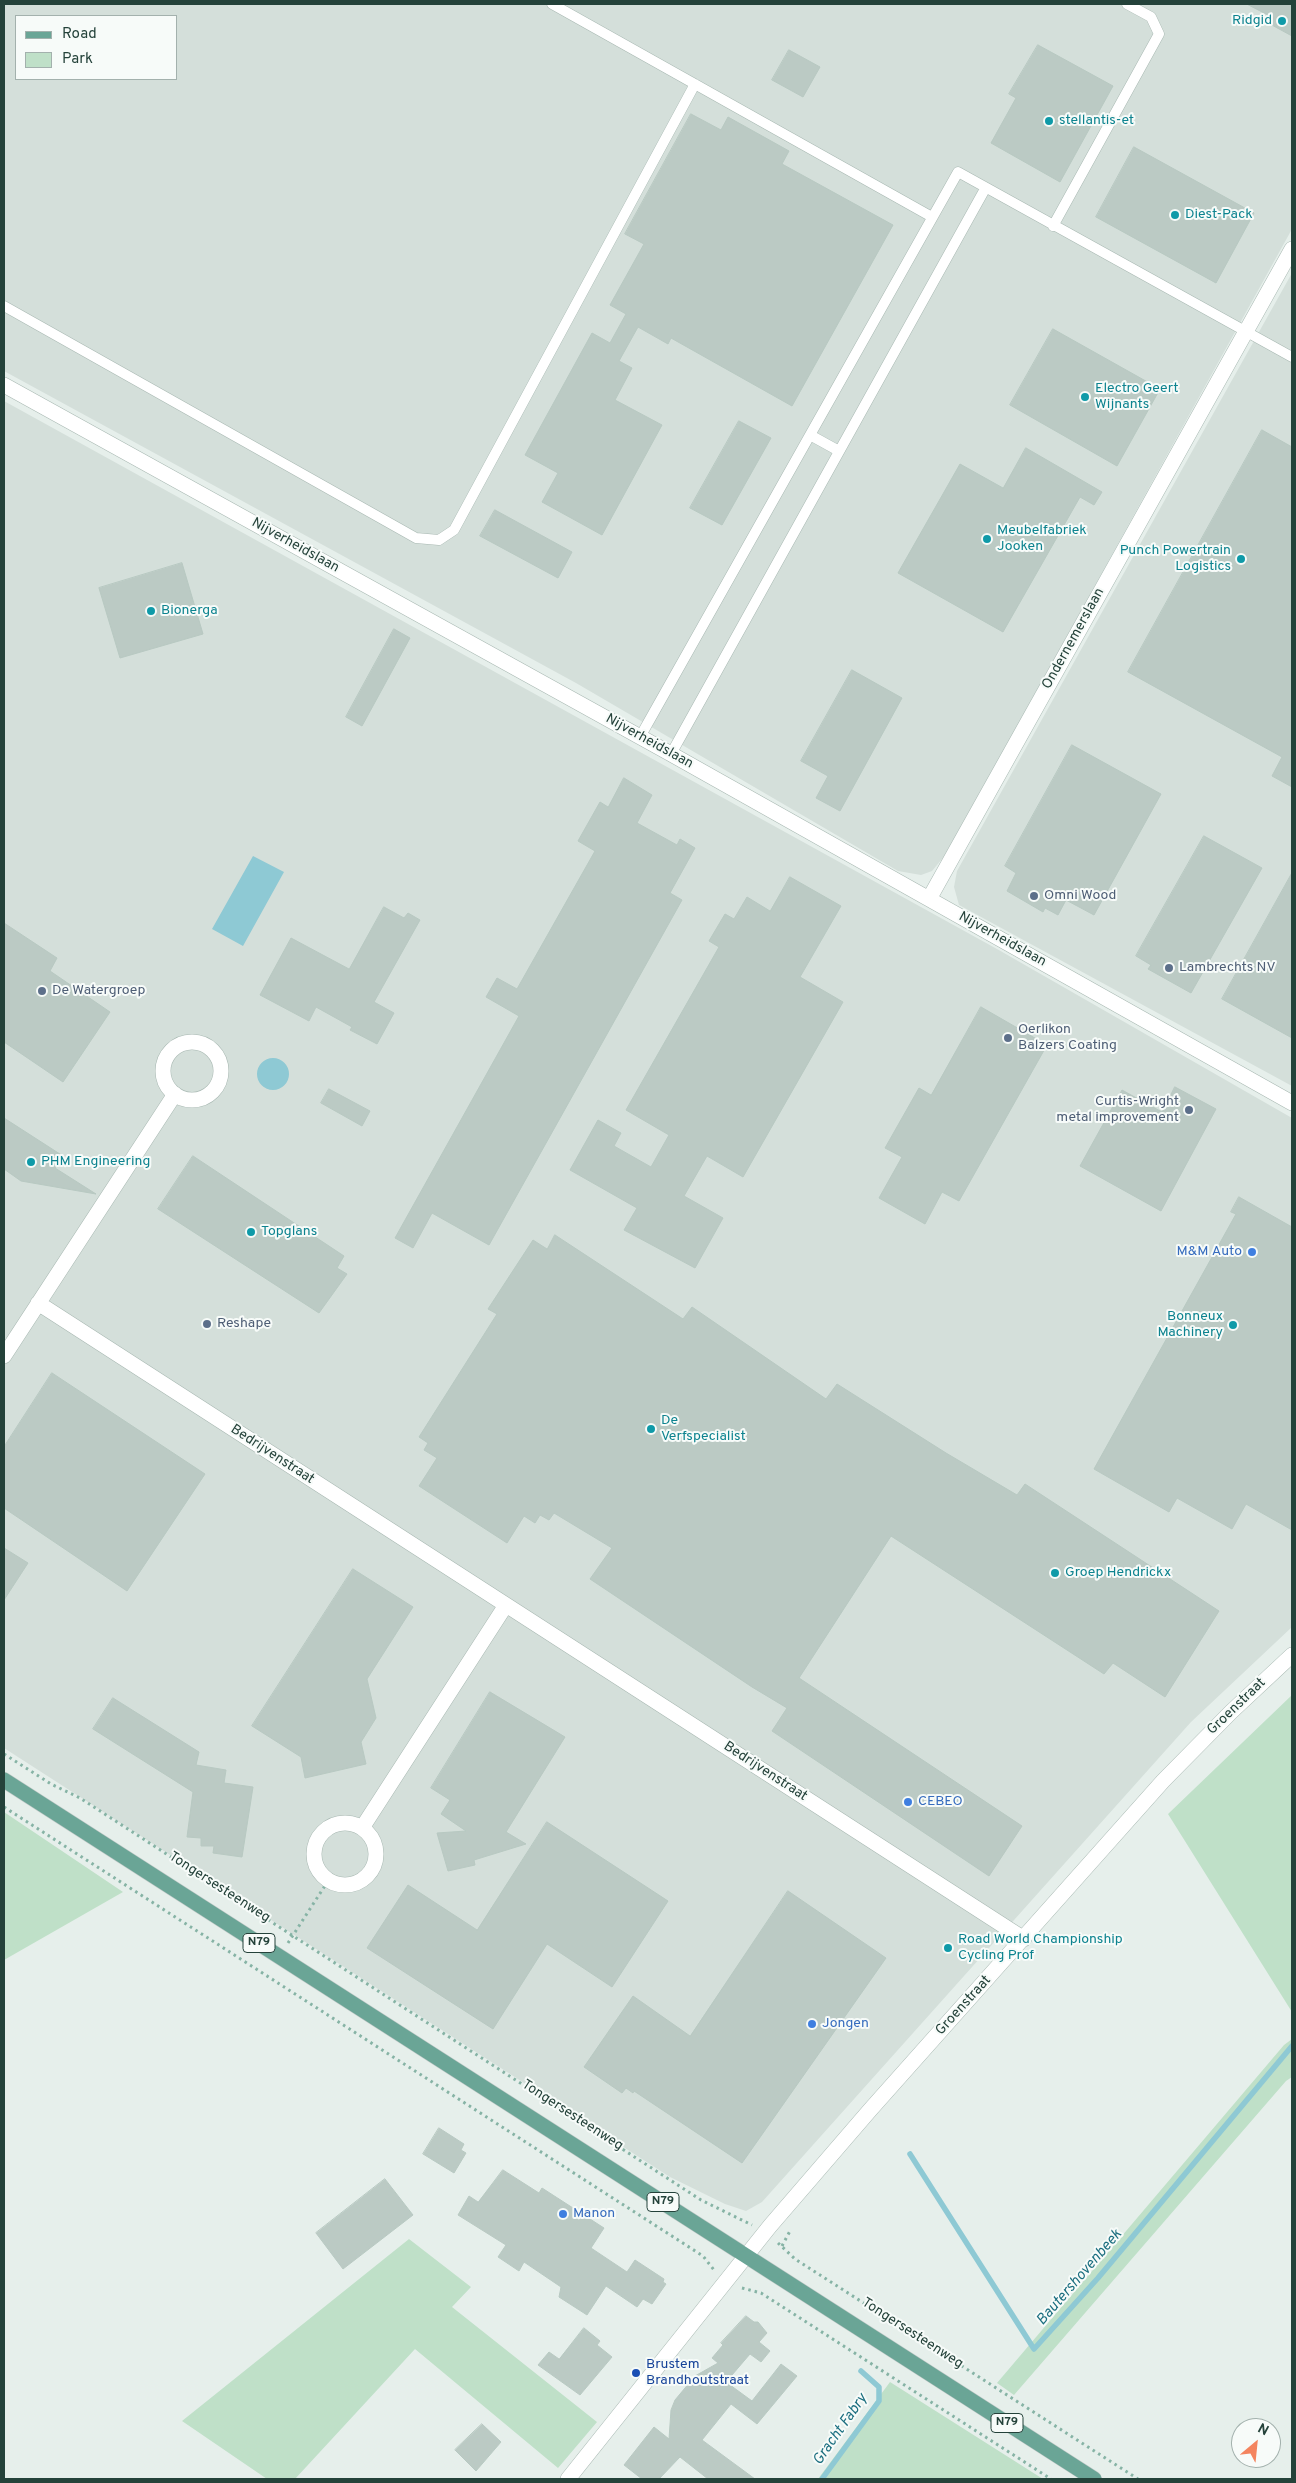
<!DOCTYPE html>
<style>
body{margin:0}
#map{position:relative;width:1296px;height:2483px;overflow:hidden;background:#e6efeb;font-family:Overpass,sans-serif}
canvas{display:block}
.frame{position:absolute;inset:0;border:5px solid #24423a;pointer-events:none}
.legend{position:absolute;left:15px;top:15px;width:162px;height:65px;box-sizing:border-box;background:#f7fbf9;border:1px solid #a3b1ad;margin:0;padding:6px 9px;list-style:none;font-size:15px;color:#24423a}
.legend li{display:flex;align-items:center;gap:10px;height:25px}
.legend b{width:25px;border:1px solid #a3b1ad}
.north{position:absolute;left:1231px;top:2418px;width:50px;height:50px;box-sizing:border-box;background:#f7fbf9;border:1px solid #a3b1ad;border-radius:50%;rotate:28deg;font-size:14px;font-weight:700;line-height:20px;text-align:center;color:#24423a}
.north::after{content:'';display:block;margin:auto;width:18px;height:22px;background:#f4845f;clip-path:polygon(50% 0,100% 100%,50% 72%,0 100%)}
</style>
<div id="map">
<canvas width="1296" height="2483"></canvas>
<div class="frame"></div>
<ul class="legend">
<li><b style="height:6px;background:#6aa596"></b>Road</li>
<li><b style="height:14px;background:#bfe0c8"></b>Park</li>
</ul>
<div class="north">N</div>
</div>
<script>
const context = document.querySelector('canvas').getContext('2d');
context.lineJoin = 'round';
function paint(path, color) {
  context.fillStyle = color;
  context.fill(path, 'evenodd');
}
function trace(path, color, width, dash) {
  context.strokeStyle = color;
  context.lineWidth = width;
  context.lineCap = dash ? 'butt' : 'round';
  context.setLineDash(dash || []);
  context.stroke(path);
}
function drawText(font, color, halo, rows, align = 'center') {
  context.font = font + ' Overpass,sans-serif';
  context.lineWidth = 4;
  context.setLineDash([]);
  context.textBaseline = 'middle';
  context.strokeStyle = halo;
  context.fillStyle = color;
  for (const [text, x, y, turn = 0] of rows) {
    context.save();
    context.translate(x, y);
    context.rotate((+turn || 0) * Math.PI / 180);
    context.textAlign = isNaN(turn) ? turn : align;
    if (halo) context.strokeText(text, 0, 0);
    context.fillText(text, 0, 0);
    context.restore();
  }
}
paint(new Path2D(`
 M4 4H1292V229L947 853 932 871 921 875 898 871 576 683 4 371ZM16 16H176V79H16Z
 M1292 273V1086L959 905 954 887 957 871Z
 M4 401 997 949 1292 1118V1627L1191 1722 762 2202 746 2211 725 2204 670 2177 4 1748Z`), '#d4dfda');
paint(new Path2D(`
 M1292 1695V2012L1168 1814Z
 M4 1812 123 1892 4 1960Z
 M1292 2039V2077L1286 2081 1014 2395 997 2383 1284 2045Z
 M409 2239 471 2287 452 2307 597 2422 558 2468 415 2349 295 2479H267L182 2421Z
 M890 2382 1043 2479H818Z`), '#bfe0c8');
paint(new Path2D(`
 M253 856 284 872 243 946 212 929Z
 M257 1074a16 16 0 1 1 32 0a16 16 0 1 1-32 0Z`), '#8ec9d4');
trace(new Path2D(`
 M910 2154 1034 2349 1098 2278 1292 2046
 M822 2479 879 2401V2387L861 2371`), '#8ec9d4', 5.5);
const building = new Path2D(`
 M1247 4H1292V36L1270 24 1273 18Z
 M1038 45 1113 86 1060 182 991 143 1016 98 1009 94Z
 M789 50 820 67 803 97 772 80Z
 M691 114 721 130 728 117 789 151 782 164 893 225 792 406 671 338 668 344 638 327 619 361 632 368 615 400 662 425 602 535 542 502 558 473 525 455 592 333 610 343 626 314 610 305 644 244 625 234Z
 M1134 147 1254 213 1216 283 1096 217Z
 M1053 329 1160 389 1117 466 1010 405Z
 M739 421 771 438 722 525 690 508Z
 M1262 430 1292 447V787L1272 776 1282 757 1128 672Z
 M1026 448 1102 492 1094 505 1080 497 1003 632 898 573 960 464 1003 488Z
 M495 510 572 552 558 578 480 536Z
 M182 563 203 634 120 658 99 588Z
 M394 629 410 638 362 726 346 717Z
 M852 670 902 698 840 811 816 798 828 776 801 761Z
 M1072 745 1161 794 1094 915 1066 900 1058 915 1045 908 1043 912 1007 891 1016 873 1005 866Z
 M624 778 652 795 637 823 677 845 680 839 695 848 670 893 682 900 489 1245 432 1213 413 1248 395 1238 519 1016 486 997 497 978 517 989 595 851 578 841 600 802 608 807Z
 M1204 836 1262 868 1191 993 1148 969 1151 965 1136 956Z
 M1292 873V1038L1222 999Z
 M790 877 841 906 800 977 843 1002 743 1177 707 1156 684 1196 723 1218 695 1268 624 1230 637 1208 570 1170 598 1120 621 1133 614 1146 651 1167 669 1135 626 1110 719 947 709 941 725 914 734 919 747 897 770 911Z
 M384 907 404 918 408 913 420 920 374 1002 394 1013 377 1044 350 1030 352 1027 316 1007 309 1021 260 995 291 938 349 969Z
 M4 923 57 958 50 971 110 1012 63 1082 4 1042Z
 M981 1007 1047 1045 959 1201 942 1192 925 1224 879 1198 902 1157 885 1148 919 1088 931 1095Z
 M1175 1087 1216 1109 1161 1211 1080 1166 1122 1090 1162 1112Z
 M329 1089 370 1111 362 1126 321 1103Z
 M4 1118 63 1156 55 1168 96 1194 21 1181 4 1169Z
 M193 1156 344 1256 337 1268 347 1274 319 1313 158 1209Z
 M1239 1197 1292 1227V1530L1246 1504 1232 1529 1177 1498 1169 1512 1094 1469 1236 1214 1231 1212Z
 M555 1235 683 1319 692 1307 826 1399 837 1384 946 1453 1017 1495 1025 1484 1219 1611 1165 1697 1113 1663 1104 1674 891 1536 799 1678 1022 1826 989 1876 772 1731 787 1708 752 1687 590 1579 612 1548 554 1513 549 1520 540 1515 535 1523 524 1516 507 1543 419 1486 437 1458 424 1450 428 1443 419 1437 497 1314 488 1309 533 1240 547 1249Z
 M52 1373 205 1474 127 1591 4 1508V1447Z
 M4 1548 28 1563 4 1600Z
 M353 1569 413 1607 367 1679 376 1718 361 1742 366 1764 305 1778 301 1757 252 1726Z
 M490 1692 565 1737 506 1832 526 1844 474 1860 475 1865 448 1871 437 1833 466 1831 441 1814 450 1800 431 1788Z
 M113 1698 199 1752 196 1765 226 1770 224 1783 253 1787 242 1857 213 1853 214 1846H201V1838L187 1837 193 1792 93 1729Z
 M547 1822 668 1901 612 1987 547 1944 493 2029 367 1948 408 1885 477 1930Z
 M788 1891 886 1958 742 2163 634 2091 633 2093 626 2088 622 2093 584 2067 633 1996 690 2036Z
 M439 2128 464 2144 461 2150 466 2153 454 2173 423 2154Z
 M503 2170 539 2193 542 2188 604 2228 591 2248 627 2272 635 2260 664 2279 663 2282 666 2284 652 2304 643 2299 637 2307 606 2286 587 2315 559 2297 561 2287 524 2262 519 2271 498 2257 506 2245 458 2215 469 2196 478 2202Z
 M385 2179 413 2215 343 2269 316 2233Z
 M746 2316 754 2322H758L767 2333 759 2342 770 2351 761 2362 750 2354 726 2382 752 2401 781 2364 797 2376 757 2424 731 2404 702 2440 755 2479H708L680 2457 659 2479H642L624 2465 654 2427 669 2439 671 2410 675 2400 695 2376 718 2363 712 2358 723 2345 721 2343Z
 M584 2328 600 2341 597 2345 612 2357 580 2395 538 2365 549 2352 559 2359Z
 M482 2424 501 2442 476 2471 455 2450Z`);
paint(building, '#bbcac4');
trace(building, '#b8c9c2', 1);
const lane = new Path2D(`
 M552 4 932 217
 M1053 226 1159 34 1151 17 1127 4
 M4 306 416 538 439 540 454 530 695 84
 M810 435 839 451
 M640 737 958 172 1292 357
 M671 754 985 189`);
const street = new Path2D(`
 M4 385 671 754 1292 1103
 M929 899 1292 249
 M163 1071a29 29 0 1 1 58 0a29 29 0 1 1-58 0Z
 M38 1303 1024 1939
 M4 1356 175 1094
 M314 1854a31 31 0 1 1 62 0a31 31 0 1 1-62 0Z
 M362 1828 506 1605
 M568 2479 770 2226 870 2110 1163 1781 1231 1712 1292 1655`);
const primary = new Path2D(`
 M4 1780 1094 2479`);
trace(lane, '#a8b8b2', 11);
trace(street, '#a8b8b2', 16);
trace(primary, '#c2cac8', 16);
trace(new Path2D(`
 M4 1754 51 1784 80 1798 701 2200 752 2225
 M4 1807 703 2256 714 2270
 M288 1943 328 1881
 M778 2243 795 2259 1138 2479
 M782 2246 790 2231
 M742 2288 761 2293 1051 2479`), '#86b3a5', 3, [2.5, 4]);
trace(lane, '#fff', 10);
trace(street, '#fff', 15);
trace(primary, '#6aa596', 15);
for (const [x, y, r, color] of [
 [1282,21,5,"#0f9aa8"],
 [1049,121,5,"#0f9aa8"],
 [1175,215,5,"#0f9aa8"],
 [1085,397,5,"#0f9aa8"],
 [987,539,5,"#0f9aa8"],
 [1241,559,5,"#0f9aa8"],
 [151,611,5,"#0f9aa8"],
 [1034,896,5,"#5c6f8a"],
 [1169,968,5,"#5c6f8a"],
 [42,991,5,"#5c6f8a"],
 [1008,1038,5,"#5c6f8a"],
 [1189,1110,5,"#5c6f8a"],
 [31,1162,5,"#0f9aa8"],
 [251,1232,5,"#0f9aa8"],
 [1252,1252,5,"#3f7fe0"],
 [207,1324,5,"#5c6f8a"],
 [1233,1325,5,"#0f9aa8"],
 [651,1429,5,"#0f9aa8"],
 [1055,1573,5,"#0f9aa8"],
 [908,1802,5,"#3f7fe0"],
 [948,1948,5,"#0f9aa8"],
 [812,2024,5,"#3f7fe0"],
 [563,2214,5,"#3f7fe0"],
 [636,2373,5,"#1a4fb4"]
]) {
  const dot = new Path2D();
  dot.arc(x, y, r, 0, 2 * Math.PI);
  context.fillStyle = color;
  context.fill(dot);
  trace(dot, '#f7fbf9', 2);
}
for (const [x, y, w] of [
 [259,1943,32],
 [663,2202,32],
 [1007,2423,32]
]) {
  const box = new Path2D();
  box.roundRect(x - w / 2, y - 9.5, w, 19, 4);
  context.fillStyle = '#f7fbf9';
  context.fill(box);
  trace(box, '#24423a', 1);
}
drawText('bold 12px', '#24423a', null, [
 ["N79",259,1943],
 ["N79",663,2202],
 ["N79",1007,2423]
]);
drawText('14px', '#0d838f', '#f7fbf9', [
 ["Ridgid",1272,21,"right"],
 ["stellantis-et",1059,121],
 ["Diest-Pack",1185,215],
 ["Electro Geert",1095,389],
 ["Wijnants",1095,405],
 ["Meubelfabriek",997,531],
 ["Jooken",997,547],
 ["Punch Powertrain",1231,551,"right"],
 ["Logistics",1231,567,"right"],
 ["Bionerga",161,611],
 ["PHM Engineering",41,1162],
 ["Topglans",261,1232],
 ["Bonneux",1223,1317,"right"],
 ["Machinery",1223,1333,"right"],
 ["De",661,1421],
 ["Verfspecialist",661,1437],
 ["Groep Hendrickx",1065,1573],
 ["Road World Championship",958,1940],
 ["Cycling Prof",958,1956]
], 'left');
drawText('14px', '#24423a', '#f7fbf9', [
 ["Nijverheidslaan",295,546,29],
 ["Ondernemerslaan",1074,639,-61],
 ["Nijverheidslaan",649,742,29],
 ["Nijverheidslaan",1002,940,29],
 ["Bedrijvenstraat",272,1455,33],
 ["Groenstraat",1237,1707,-44],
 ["Bedrijvenstraat",765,1772,33],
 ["Tongersesteenweg",219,1888,33],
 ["Groenstraat",964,2006,-48],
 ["Tongersesteenweg",572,2116,33],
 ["Tongersesteenweg",912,2334,33]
]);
drawText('14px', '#4e5e75', '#f7fbf9', [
 ["Omni Wood",1044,896],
 ["Lambrechts NV",1179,968],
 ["De Watergroep",52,991],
 ["Oerlikon",1018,1030],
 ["Balzers Coating",1018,1046],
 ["Curtis-Wright",1179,1102,"right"],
 ["metal improvement",1179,1118,"right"],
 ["Reshape",217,1324]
], 'left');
drawText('14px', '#366cbe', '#f7fbf9', [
 ["M&M Auto",1242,1252,"right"],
 ["CEBEO",918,1802],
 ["Jongen",822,2024],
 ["Manon",573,2214]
], 'left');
drawText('14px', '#164399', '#f7fbf9', [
 ["Brustem",646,2365],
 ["Brandhoutstraat",646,2381]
], 'left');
drawText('italic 15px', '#1c6f80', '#f7fbf9', [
 ["Bautershovenbeek",1080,2278,-49],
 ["Gracht Fabry",841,2430,-55]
]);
</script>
